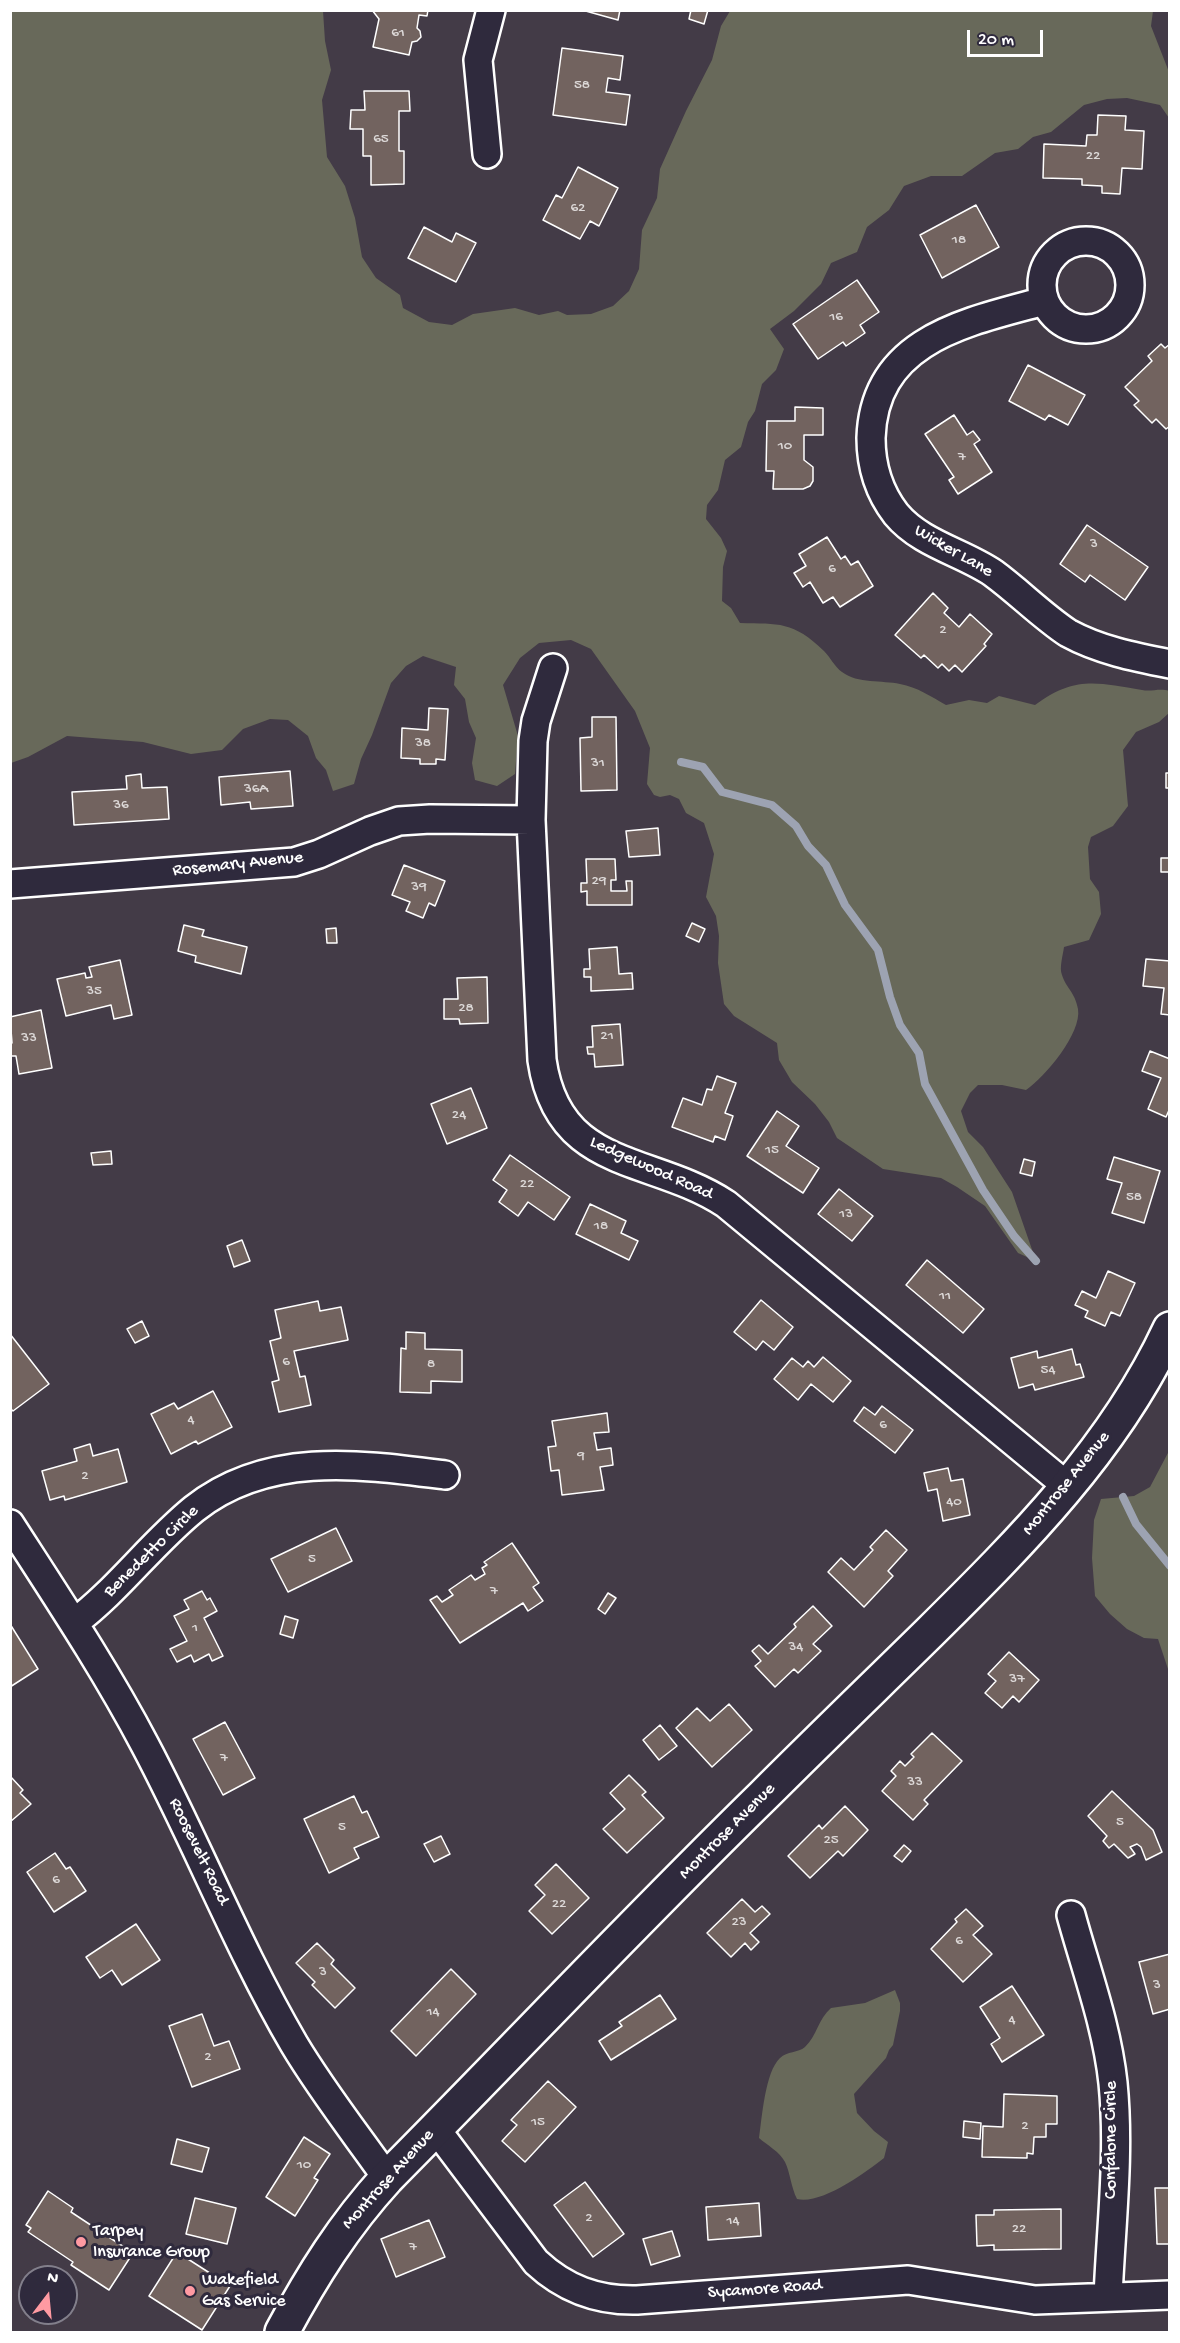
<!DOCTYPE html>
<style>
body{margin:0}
#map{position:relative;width:1180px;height:2343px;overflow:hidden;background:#433b47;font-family:"Gochi Hand",sans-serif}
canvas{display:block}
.frame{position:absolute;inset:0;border:12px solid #fff;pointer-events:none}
.north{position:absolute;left:18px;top:2265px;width:60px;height:60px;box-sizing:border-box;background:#2f2a3d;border:2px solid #827f8b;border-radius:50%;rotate:16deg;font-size:16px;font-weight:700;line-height:24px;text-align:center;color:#fff}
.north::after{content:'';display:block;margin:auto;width:21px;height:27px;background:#ff9aa2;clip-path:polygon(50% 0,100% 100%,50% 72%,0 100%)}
.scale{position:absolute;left:967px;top:30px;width:76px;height:27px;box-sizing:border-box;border:3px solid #fff;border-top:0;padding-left:8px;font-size:18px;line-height:21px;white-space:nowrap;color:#fff;-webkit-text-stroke:4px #2f2a3d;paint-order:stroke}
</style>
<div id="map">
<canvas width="1180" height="2343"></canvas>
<div class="frame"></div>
<div class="north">N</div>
<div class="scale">20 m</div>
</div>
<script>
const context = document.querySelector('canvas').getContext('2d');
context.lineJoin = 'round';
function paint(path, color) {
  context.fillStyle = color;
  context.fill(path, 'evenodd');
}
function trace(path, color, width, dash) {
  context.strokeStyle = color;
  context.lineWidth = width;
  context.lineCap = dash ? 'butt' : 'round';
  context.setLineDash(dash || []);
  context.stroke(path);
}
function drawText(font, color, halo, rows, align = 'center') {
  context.font = font + ' "Gochi Hand",sans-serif';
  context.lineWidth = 6;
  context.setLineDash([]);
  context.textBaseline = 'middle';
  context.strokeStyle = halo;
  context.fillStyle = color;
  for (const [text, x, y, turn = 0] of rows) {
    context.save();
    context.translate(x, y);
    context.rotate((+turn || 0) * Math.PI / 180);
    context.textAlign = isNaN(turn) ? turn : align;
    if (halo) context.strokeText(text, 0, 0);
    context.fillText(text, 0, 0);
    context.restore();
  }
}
paint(new Path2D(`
 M11 10 323 11 325 41 331 70 322 100 327 157 345 186 355 218 362 257 376 278 400 295 403 308 429 322 452 325 473 314 515 308 539 315 558 311 567 315 591 314 613 306 629 291 639 269 642 230 657 198 660 169 686 111 712 60 721 26 730 11H1153L1151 26 1169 72V118L1160 105 1127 98 1107 99 1084 105 1051 132 1033 137 1018 149 995 153 962 176H931L904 186 889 210 867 227 857 252 831 263 821 284 794 311 770 329 784 349 776 370 762 384 755 411 748 422 741 447 725 460 718 490 707 505 706 519 721 538 727 551 723 567 722 601 731 608 740 623C779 624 793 621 824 651 830 657 835 667 842 672 858 684 882 680 900 684 917 687 932 697 946 705L969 700 987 703 999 696 1035 705C1074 676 1096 682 1142 690 1151 692 1160 688 1169 691V713L1159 722 1136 732 1123 750 1128 806 1113 826 1091 837 1088 847 1090 879 1099 892 1101 914 1089 940 1064 947C1063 955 1059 968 1062 975 1066 988 1075 992 1078 1009 1082 1033 1045 1077 1026 1090L1002 1085H978L970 1093 961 1111 968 1132 983 1147 1012 1192 1036 1261 1018 1253 985 1206 957 1187 941 1178 883 1169 837 1138 829 1122 815 1104 792 1082 779 1060 777 1043 734 1016 724 1004 718 963 719 936 716 916 706 897 714 854 704 823 686 813 679 799 670 795 660 797 654 795 647 784 650 748 635 711 591 649 571 640 539 643 520 658 503 685 518 736 515 774 497 786 475 780 472 763 476 738 469 722 465 699 454 685 456 667 423 656 406 666 391 683 372 735 361 759 354 784 333 791 326 770 316 758 308 736 288 720 270 719 243 729 222 750 191 754 143 742 67 736 28 757 11 763Z
 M1169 1451V1672L1158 1639 1144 1638 1127 1629 1110 1614 1095 1596 1092 1558 1094 1520 1101 1499 1134 1496 1150 1487Z
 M895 1990 900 2003V2011L893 2045 889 2050 886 2058 854 2094 857 2113 874 2131 888 2142 884 2158C865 2173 821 2205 797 2199 791 2187 790 2172 785 2162 780 2152 767 2145 759 2138 762 2118 765 2072 780 2058 787 2051 798 2053 805 2047 817 2036 818 2019 831 2008L865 2003Z`), '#68695a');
trace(new Path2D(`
 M681 762 703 767 722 792 772 805 796 826 808 846 826 865 845 905 878 950 890 997 900 1025 919 1053 925 1084 983 1190 1014 1236 1036 1261
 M1123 1497 1136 1524 1170 1566`), '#9da3b2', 8);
const building = new Path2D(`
 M372 10H428L427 16 419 15 417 28 420 31 421 37 417 41 412 42 409 55 373 47 379 19Z
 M582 10H620L618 20Z
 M691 10H708L704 24 689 19Z
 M562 48 623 56 620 80 608 78 606 92 630 95 626 125 553 115Z
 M364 91H409L410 111H399V151H404V184L371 185V156H363V129H350L351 110H365Z
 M1098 115 1126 116 1125 130 1144 131 1142 169 1122 168 1120 194 1102 193V186L1082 185V179L1043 178 1044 144 1086 146 1087 135H1097Z
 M578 167 618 188 599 226 590 221 580 239 543 220 556 195 562 198Z
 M976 205 999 247 942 278 920 235Z
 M424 227 452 242 456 233 476 243 456 282 408 258Z
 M857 280 879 312 860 325 865 333 846 346 843 342 818 359 793 324Z
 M1161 344 1165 348 1170 344V426L1166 429 1156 419 1152 423 1134 405 1139 401 1125 387 1152 361 1148 356Z
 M1028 365 1085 395 1068 425 1049 415 1045 420 1009 401Z
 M795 407 823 408V435H804V460L813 467V481L810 486 803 489H773L774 471H766L767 421H795Z
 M954 415 967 435 973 431 980 440 974 444 992 472 958 494 949 480 954 477 925 434Z
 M1087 525 1148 567 1125 600 1090 575 1085 582 1060 564Z
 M827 537 841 559 845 556 851 565 858 561 873 586 840 607 833 597 823 603 810 582 803 587 794 573 806 566 799 554Z
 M933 593 948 608 944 613 959 627 970 614 992 634 984 644 986 646 962 672 955 665 949 671 942 664 938 668 924 655 921 658 895 635Z
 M429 708 448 709 445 760 436 759V764H420V759L401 758 402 728 428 730Z
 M592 717H616L617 790 581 791 580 738 592 737Z
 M290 771 293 806 251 809 250 802 221 805 219 777Z
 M1166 773H1170V788H1166Z
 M141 774 142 788 167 787 169 819 74 825 72 792 127 789 126 776Z
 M658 828 660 855 629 857 626 831Z
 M1161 858H1170V872H1161Z
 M586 859H615L616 880H611V891H627L626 881H632V905H587V891L581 892V883H587Z
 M404 865 445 881 435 906 429 903 423 918 406 911 410 902 392 895Z
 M692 923 705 929 699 942 686 936Z
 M184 925 204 930 202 936 247 947 241 974 195 962 196 956 178 951Z
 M336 928 337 943H327L326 929Z
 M617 947 619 974 632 973 633 989 591 991V977H584V969H590L589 949Z
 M1146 959 1170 961V1015L1161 1014 1164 988 1143 986Z
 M120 960 132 1015 114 1019 111 1005 66 1016 57 979 85 973 86 978 92 977 89 967Z
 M487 977 488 1023 460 1024 459 1019H444V999H458L457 978Z
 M41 1010 52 1068 19 1074 16 1056H10V1043H12L10 1017Z
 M620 1024 623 1065 595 1067 594 1054H588L587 1047H593L592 1026Z
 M1150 1051 1170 1059V1108L1166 1117 1148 1109 1161 1078 1142 1071Z
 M717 1076 736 1083 725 1113 733 1116 725 1140 715 1136 713 1142 672 1127 683 1098 702 1105 707 1089 712 1090Z
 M471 1088 487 1128 447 1144 431 1104Z
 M777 1111 799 1126 786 1146 819 1168 803 1193 747 1156Z
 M111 1151 112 1164 93 1165 91 1153Z
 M510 1155 570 1197 554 1220 528 1202 518 1216 499 1202 507 1190 493 1180Z
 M1114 1157 1160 1171 1144 1223 1112 1213 1122 1183 1107 1179Z
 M1024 1159 1035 1162 1032 1176 1020 1173Z
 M839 1189 873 1216 852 1241 818 1214Z
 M590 1204 626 1221 621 1233 638 1241 629 1260 576 1234Z
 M242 1240 250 1261 234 1267 227 1246Z
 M927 1260 984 1309 963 1333 906 1285Z
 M1108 1271 1135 1283 1120 1316 1111 1312 1105 1326 1085 1317 1088 1311 1075 1305 1082 1291 1096 1298Z
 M761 1300 793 1327 774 1350 763 1341 756 1350 734 1332Z
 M318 1301 320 1311 341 1307 348 1340 294 1351 300 1377 305 1376 311 1405 279 1412 272 1382 279 1380 270 1341 281 1338 275 1310Z
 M142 1321 149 1336 135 1343 127 1329Z
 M406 1332 425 1333V1349L462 1350V1382L431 1381V1393L400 1392 401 1348 406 1349Z
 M10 1334 49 1384 13 1411 10 1408Z
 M1072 1349 1076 1365 1080 1364 1084 1377 1035 1390 1033 1384 1019 1388 1011 1358 1037 1351 1038 1358Z
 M823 1357 851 1381 833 1402 811 1384 798 1400 774 1379 792 1358 803 1367 808 1361 814 1367Z
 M213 1391 232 1427 198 1444 196 1441 171 1454 151 1414 174 1403 178 1409Z
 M882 1406 913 1430 895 1453 854 1421 864 1407 875 1415Z
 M607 1413 609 1432 594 1433 597 1450 611 1448 613 1465 600 1467 604 1490 562 1495 559 1470 551 1471 548 1447 556 1446 552 1421Z
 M90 1444 93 1456 118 1449 127 1482 65 1500 64 1496 50 1500 42 1471 77 1461 74 1449Z
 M948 1468 951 1481 963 1479 970 1515 943 1521 937 1489 928 1491 924 1473Z
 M336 1528 352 1561 288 1592 271 1559Z
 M886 1530 907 1550 888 1571 893 1576 864 1607 828 1572 841 1558 854 1570 873 1550 870 1547Z
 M512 1543 539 1583 533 1587 543 1601 528 1611 523 1603 460 1643 430 1600 437 1596 442 1602 453 1595 449 1590 471 1575 475 1580 485 1574 482 1568 487 1565 484 1562Z
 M202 1591 207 1600 210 1598 217 1611 204 1618 223 1656 212 1661 209 1654 194 1662 191 1655 177 1662 170 1649 187 1641 174 1616 189 1609 184 1600Z
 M608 1593 616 1598 605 1614 598 1609Z
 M813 1606 832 1626 813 1644 821 1651 798 1673 794 1669 775 1687 755 1666 761 1661 752 1651 759 1645 768 1654 796 1627 794 1624Z
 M285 1616 298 1620 293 1638 280 1634Z
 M10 1624 38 1669 10 1687Z
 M1009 1652 1039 1680 1019 1702 1013 1696 1002 1708 985 1693 996 1681 988 1674Z
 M729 1704 752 1730 712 1767 676 1728 697 1708 710 1721Z
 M225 1722 255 1778 223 1795 193 1739Z
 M660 1725 677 1746 659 1760 643 1740Z
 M932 1733 962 1761 924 1800 928 1804 913 1820 882 1791 896 1776 891 1771 900 1761 905 1766 914 1757 911 1754Z
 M629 1775 646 1792 642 1795 664 1818 627 1853 603 1829 625 1809 610 1793Z
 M10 1776 23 1790 20 1793 31 1804 10 1822Z
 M1112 1791 1153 1830 1162 1852 1146 1860 1141 1847 1137 1844 1130 1847 1135 1854 1128 1858 1114 1844 1109 1848 1103 1841 1107 1836 1088 1816Z
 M354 1796 362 1813 367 1811 379 1837 354 1848 359 1858 329 1873 304 1819Z
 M845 1806 868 1830 843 1856 838 1851 810 1878 788 1856 819 1825 822 1829Z
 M441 1836 450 1854 434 1862 424 1844Z
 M904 1845 911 1851 902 1862 894 1856Z
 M55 1853 66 1869 70 1867 86 1891 54 1912 27 1872Z
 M556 1864 589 1898 552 1934 529 1911 545 1895 535 1885Z
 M742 1899 755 1912 762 1906 770 1914 750 1933 759 1942 751 1950 745 1943 731 1957 707 1933Z
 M966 1909 983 1926 973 1935 992 1954 963 1982 931 1949 957 1922 955 1919Z
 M136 1924 160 1960 122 1985 112 1970 100 1978 86 1957Z
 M317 1943 334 1960 331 1964 355 1988 335 2008 312 1985 315 1982 296 1963Z
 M1170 1954V2009L1153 2014 1139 1962Z
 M451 1969 476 1994 416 2056 391 2031Z
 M1012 1986 1044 2035 1002 2062 991 2044 1000 2038 980 2007Z
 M660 1995 676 2019 611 2060 599 2041 622 2026 619 2022Z
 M202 2014 214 2046 229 2041 240 2069 192 2087 169 2026Z
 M548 2081 576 2107 525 2162 502 2141 517 2125 511 2120Z
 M1004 2094 1057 2096V2124H1046V2137H1034L1033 2154 1027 2153V2158L982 2157 983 2126 1003 2127Z
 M964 2121 981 2123 980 2139 963 2137Z
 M304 2137 330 2154 314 2178 318 2180 295 2216 266 2197Z
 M177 2139 209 2148 202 2172 171 2164Z
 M585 2182 624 2234 593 2257 554 2205Z
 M1155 2188H1170V2244H1157Z
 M48 2191 73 2208 71 2212 133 2253 109 2290 71 2265 73 2262 28 2232 31 2228 26 2225Z
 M195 2198 236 2208 227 2244 186 2234Z
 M759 2203 761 2236 708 2240 706 2207Z
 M1061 2209V2249L994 2250V2245L977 2246 976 2215H994V2210Z
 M429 2220 445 2257 396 2277 381 2239Z
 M672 2231 680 2256 651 2265 643 2239Z
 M177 2252 230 2286 202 2330 149 2296Z`);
paint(building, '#72635f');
trace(building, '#fff', 1.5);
const street = new Path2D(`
 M487 154 478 60 491 10
 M1042 285a44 44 0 1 1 88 0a44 44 0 1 1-88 0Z
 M1044 301C967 322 874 339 871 438 871 465 879 492 896 514 921 544 962 552 993 573 1019 592 1041 615 1068 633 1099 650 1134 657 1170 664
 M553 668 536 721 533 741 531 820 542 1060C558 1172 652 1155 726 1204L1067 1486
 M10 884 294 862 319 854 370 831 399 821 430 819 531 820
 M10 1524C57 1597 105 1669 145 1745 197 1843 238 1948 294 2044 322 2091 356 2134 387 2178
 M74 1623C118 1590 151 1544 194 1509 267 1451 359 1464 445 1475
 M1071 1915C1086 1970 1107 2026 1113 2083 1120 2154 1111 2226 1108 2297
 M436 2129 536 2262C565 2289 597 2301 637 2300L908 2280 1035 2300 1170 2295`);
const secondary = new Path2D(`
 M282 2332C312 2276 344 2225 387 2178 513 2051 635 1921 763 1796 818 1741 874 1687 929 1633 1022 1541 1114 1449 1170 1329`);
trace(street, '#fff', 32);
trace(secondary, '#fff', 38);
trace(street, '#2f2a3d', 27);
trace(secondary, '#2f2a3d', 33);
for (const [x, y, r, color] of [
 [81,2242,6,"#ff9aa2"],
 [190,2291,6,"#ff9aa2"]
]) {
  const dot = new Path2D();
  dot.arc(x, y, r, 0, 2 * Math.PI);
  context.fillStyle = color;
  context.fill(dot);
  trace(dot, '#2f2a3d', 2);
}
drawText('15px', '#dcd8d7', null, [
 ["61",398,34],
 ["58",582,86],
 ["65",381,140],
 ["22",1093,157],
 ["62",578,209],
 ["18",959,241],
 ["16",836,318],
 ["10",785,447],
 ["7",962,458],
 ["3",1094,545],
 ["6",832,570],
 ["2",943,631],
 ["38",423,744],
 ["31",598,764],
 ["36A",256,790],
 ["36",121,806],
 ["29",599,882],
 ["39",419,888],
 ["35",94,992],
 ["28",466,1009],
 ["21",607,1037],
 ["33",29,1039],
 ["24",459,1116],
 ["15",772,1151],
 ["22",527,1185],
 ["58",1134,1198],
 ["13",846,1215],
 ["18",601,1227],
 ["11",945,1297],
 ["6",286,1363],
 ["8",431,1365],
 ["54",1048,1371],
 ["4",191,1421],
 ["6",883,1426],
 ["9",581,1457],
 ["2",85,1477],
 ["40",954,1503],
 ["5",312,1560],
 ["7",494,1592],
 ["1",195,1629],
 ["34",796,1648],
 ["37",1017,1680],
 ["7",224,1759],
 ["33",915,1783],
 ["5",1120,1823],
 ["5",342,1828],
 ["25",831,1841],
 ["6",56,1881],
 ["22",559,1905],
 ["23",739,1923],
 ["6",959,1942],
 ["3",323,1973],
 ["3",1157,1986],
 ["14",433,2013],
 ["4",1012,2021],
 ["2",208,2058],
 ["15",538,2123],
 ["2",1025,2127],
 ["10",304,2166],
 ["2",589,2219],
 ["14",733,2222],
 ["22",1019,2230],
 ["7",413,2248]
]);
drawText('18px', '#fff', '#2f2a3d', [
 ["Wicker Lane",953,552,30],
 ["Rosemary Avenue",238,865,-6],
 ["Ledgewood Road",651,1169,24],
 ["Montrose Avenue",1067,1484,-51],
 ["Benedetto Circle",152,1552,-44],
 ["Montrose Avenue",728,1832,-45],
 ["Roosevelt Road",198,1852,64],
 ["Confalone Circle",1112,2140,-90],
 ["Montrose Avenue",389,2180,-48],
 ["Sycamore Road",765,2290,-4]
]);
drawText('18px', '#fff', '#2f2a3d', [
 ["Tarpey",93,2232],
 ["Insurance Group",93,2253],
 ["Wakefield",202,2281],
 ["Gas Service",202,2302]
], 'left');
</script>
